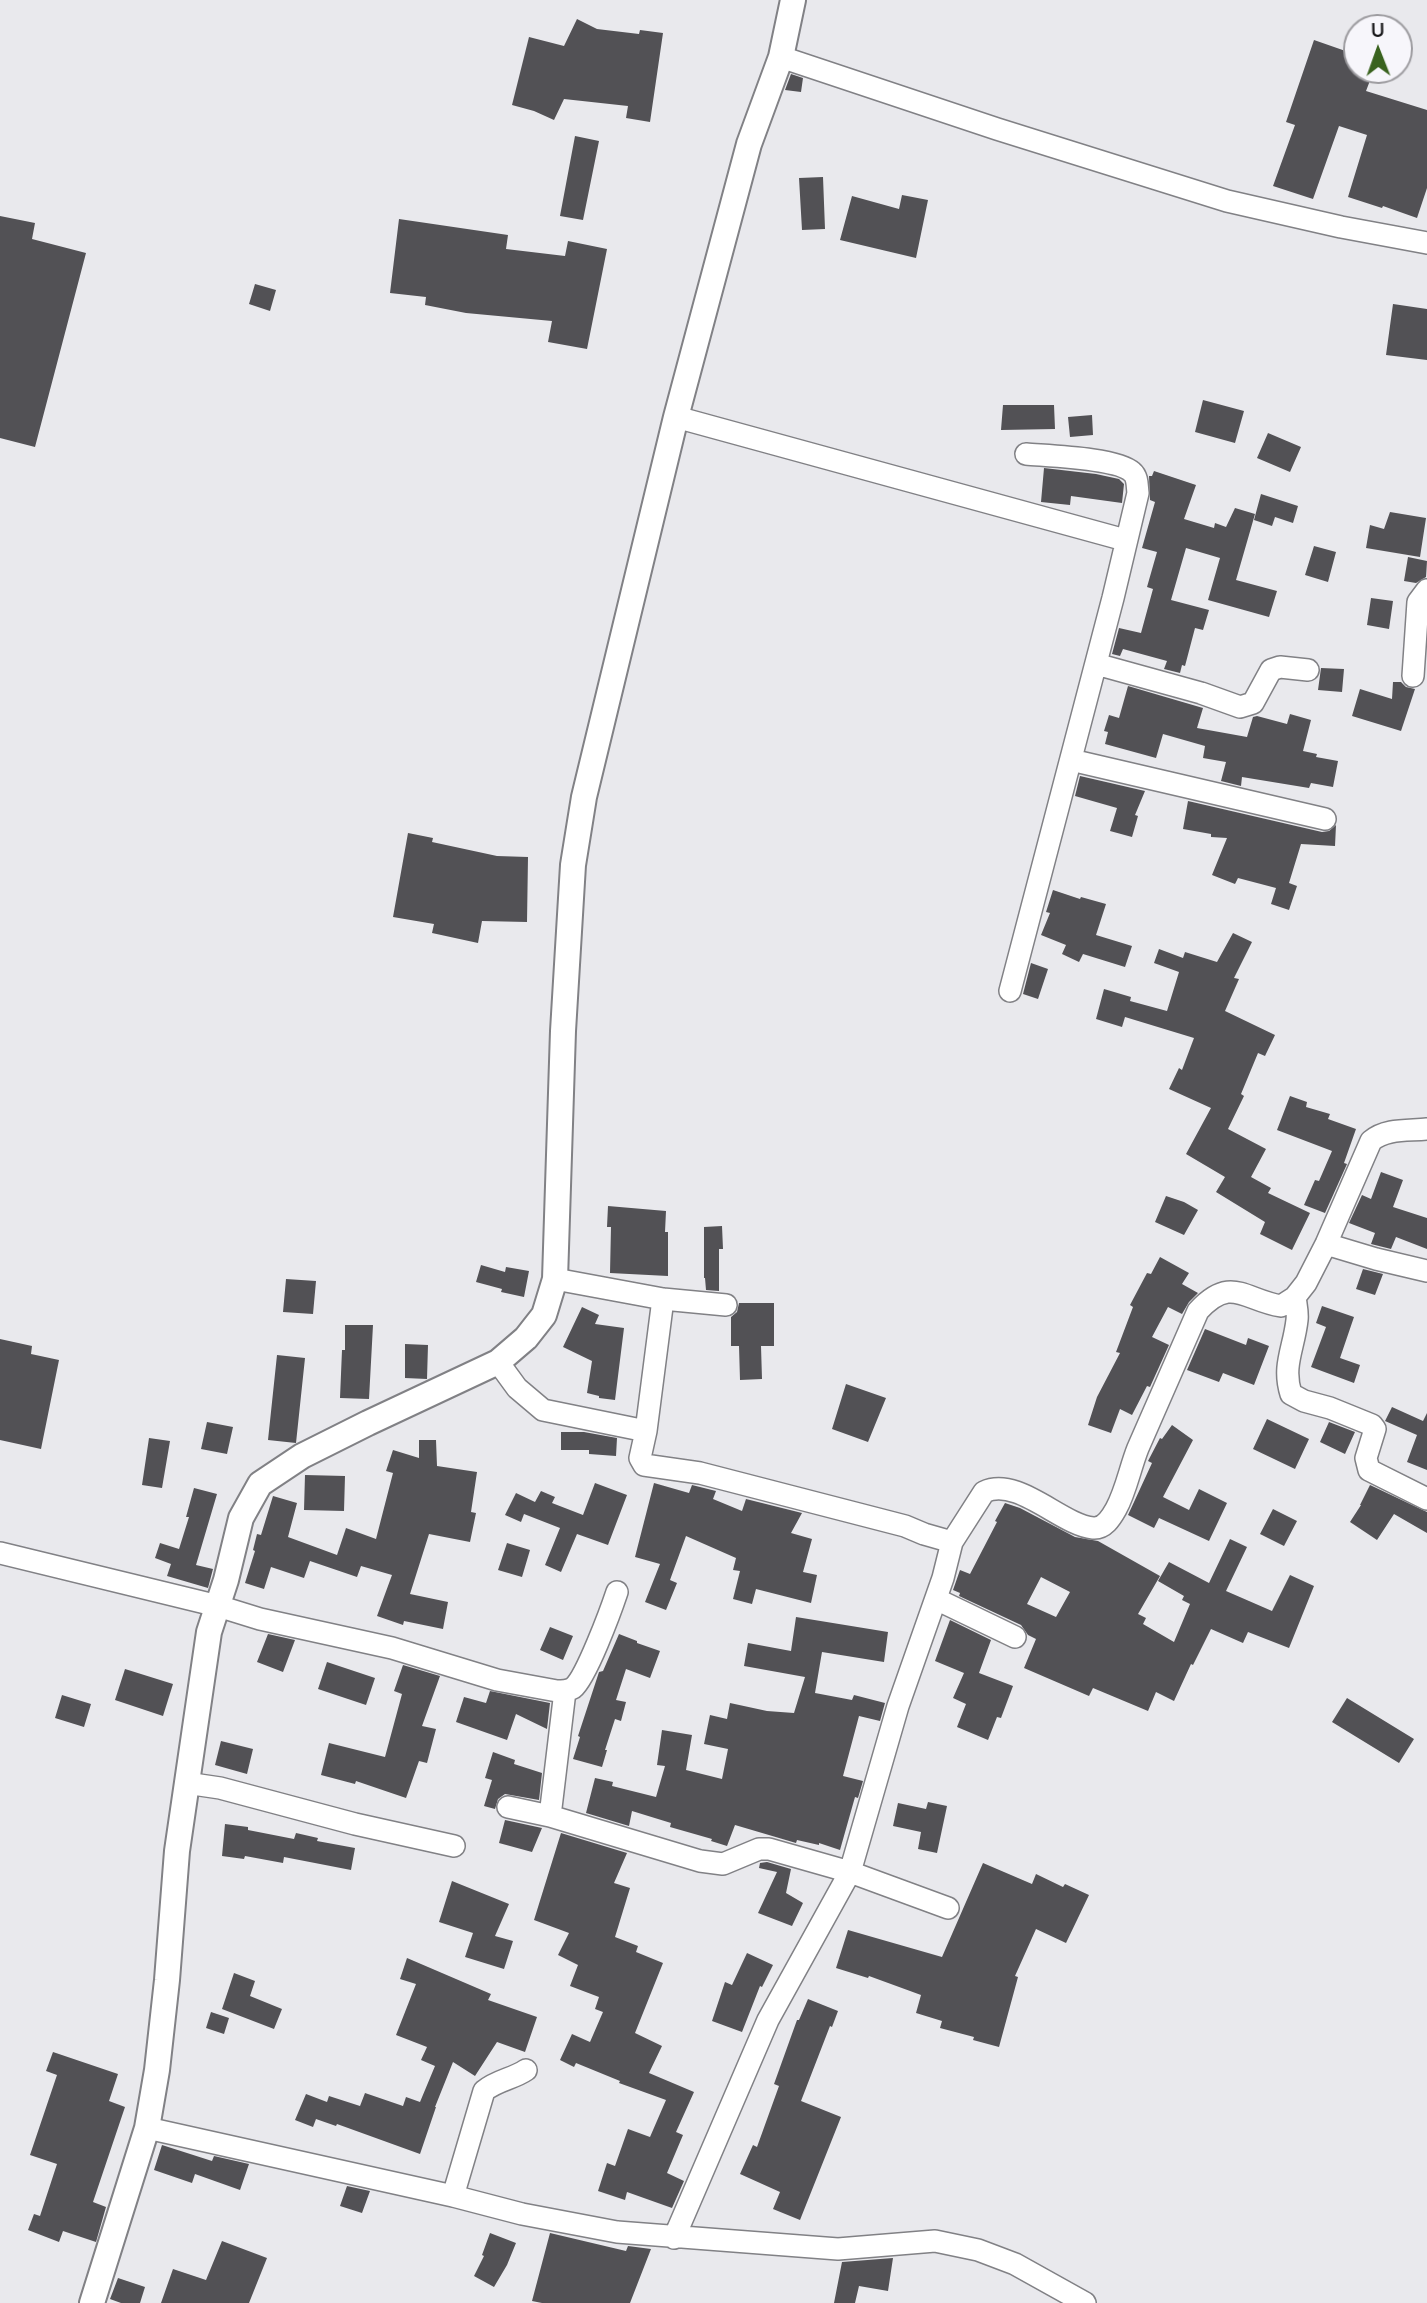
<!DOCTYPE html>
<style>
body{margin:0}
#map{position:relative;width:1427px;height:2303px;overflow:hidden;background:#e9e9ed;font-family:Manrope,sans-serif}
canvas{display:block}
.north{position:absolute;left:1343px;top:14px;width:70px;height:70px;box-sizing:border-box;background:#f7f6fb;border:2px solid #9d9ca0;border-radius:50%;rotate:359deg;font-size:19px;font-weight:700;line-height:28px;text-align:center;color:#151517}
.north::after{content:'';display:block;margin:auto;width:24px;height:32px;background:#39621e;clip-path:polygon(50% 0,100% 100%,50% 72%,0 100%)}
</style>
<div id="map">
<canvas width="1427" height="2303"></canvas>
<div class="north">U</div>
</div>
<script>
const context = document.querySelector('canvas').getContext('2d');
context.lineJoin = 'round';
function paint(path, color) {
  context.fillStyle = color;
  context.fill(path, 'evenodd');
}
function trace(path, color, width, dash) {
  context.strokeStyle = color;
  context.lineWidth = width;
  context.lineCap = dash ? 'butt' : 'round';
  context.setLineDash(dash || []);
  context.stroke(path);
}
paint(new Path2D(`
 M577 19 597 29 639 34 640 30 663 33 650 122 626 118 628 106 564 99 554 120 534 111 512 105 529 37 564 46Z
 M1314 40 1357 55V70H1374L1366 91 1427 110V188L1417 218 1383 206 1382 208 1348 197 1367 135 1339 126 1313 199 1273 186 1295 125 1286 122Z
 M791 74 803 78 801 92 785 90Z
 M575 136 599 141 583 220 560 216Z
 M823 177 825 229 802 230 799 178Z
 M902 195 928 200 916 258 840 240 852 196 899 209Z
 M0 216 35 223 32 239 86 253 35 447 0 438Z
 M399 219 508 235 506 249 565 256 568 241 607 249 587 349 548 342 552 321 466 313 425 305 426 297 390 293Z
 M255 284 276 290 270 311 249 304Z
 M1393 304 1427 309V360L1386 355Z
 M1203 400 1244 411 1235 443 1195 432Z
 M1003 405H1054L1055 429 1001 430Z
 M1092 415 1093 435 1070 437 1068 417Z
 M1268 433 1301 447 1290 472 1257 458Z
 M1044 468 1096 474 1119 479 1124 484 1122 503 1071 496 1070 505 1041 502Z
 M1154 471 1196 485 1184 519 1214 528 1215 523 1226 527 1235 508 1255 514 1236 580 1277 591 1269 617 1208 600 1220 558 1186 548 1171 600 1209 610 1203 630 1195 628 1185 666 1182 665 1180 673 1164 669 1167 661 1123 649 1120 656 1112 654 1119 628 1141 633 1153 589 1147 587 1157 552 1142 548 1155 502 1150 500 1149 476H1152Z
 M1261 494 1298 506 1293 523 1275 517 1272 526 1254 520Z
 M1390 512 1426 518 1420 557 1366 548 1370 525 1384 529Z
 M1314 546 1336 552 1328 582 1305 575Z
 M1408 557 1427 561 1426 577 1416 583 1404 581Z
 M1371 598 1393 601 1389 629 1367 625Z
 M1321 668 1344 669 1342 692 1318 690Z
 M1393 682H1401L1406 687 1415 689 1401 731 1352 716 1360 689 1392 699Z
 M1128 686 1203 708 1197 728 1247 737 1253 717 1257 716 1287 724 1290 714 1311 720 1303 751 1317 754 1316 757 1338 761 1333 787 1311 783 1309 788 1242 777 1241 786 1221 781 1226 762 1203 758 1205 746 1163 734 1156 758 1105 744 1108 732 1104 731 1109 715 1119 718Z
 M1080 776 1145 791 1135 815 1138 816 1132 837 1110 831 1117 808 1075 796Z
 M1188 801 1322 832 1329 831 1336 825 1335 846 1301 844 1289 883 1297 886 1289 910 1271 904 1276 888 1238 878 1235 884 1212 875 1227 838 1211 837V834L1183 829Z
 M408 833 433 838 432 842 497 856 528 857 527 922 482 921 478 943 432 933 434 924 393 917Z
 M1053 890 1080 899 1081 897 1106 904 1096 935 1132 946 1125 967 1083 954 1079 962 1062 954 1066 945 1041 935 1050 913 1046 912Z
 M1233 933 1252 942 1234 978 1239 979 1225 1011 1275 1035 1265 1056 1258 1053 1241 1094 1244 1096 1228 1129 1266 1149 1251 1177 1271 1188 1268 1193 1310 1213 1292 1250 1260 1234 1265 1222 1216 1192 1225 1177 1186 1154 1211 1108 1169 1089 1179 1068 1182 1070 1194 1038 1125 1017 1122 1027 1096 1019 1104 989 1131 997 1130 1001 1167 1011 1179 972 1154 963 1159 949 1183 958 1185 952 1217 962Z
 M1031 963 1048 969 1038 999 1023 994Z
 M1290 1096 1307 1102 1306 1107 1330 1114 1328 1119 1356 1129 1344 1163 1347 1164 1325 1213 1304 1205 1315 1180 1319 1181 1332 1151 1277 1130Z
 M1381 1172 1403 1180 1393 1207 1427 1218V1249L1396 1237 1391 1249 1371 1244 1375 1233 1349 1223 1362 1195 1371 1199Z
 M1166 1196 1184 1202 1198 1210 1184 1235 1155 1222Z
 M608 1206 666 1211 665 1232H668V1276L610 1273 611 1227H607Z
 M722 1226 723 1249H719V1291L706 1290 705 1278H704V1227Z
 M1160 1257 1189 1273 1182 1284 1198 1293 1189 1302 1182 1314 1168 1307 1152 1337 1169 1345 1150 1387 1147 1386 1132 1415 1120 1409 1111 1433 1088 1425 1097 1397 1120 1353 1116 1352 1133 1307 1130 1305 1147 1273 1151 1274Z
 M481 1265 505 1272 506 1267 529 1271 524 1297 501 1292 502 1289 476 1282Z
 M1363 1269 1383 1274 1375 1295 1356 1289Z
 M286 1279 316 1281 313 1314 283 1312Z
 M739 1303H774V1346H761L762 1379 740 1380 739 1346H731V1317L737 1312Z
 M1322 1306 1354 1317 1340 1358 1360 1365 1354 1383 1311 1367 1326 1327 1316 1323Z
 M582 1307 599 1315 595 1324 624 1328 615 1400 599 1398V1396L587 1393 592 1361 563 1347Z
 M345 1325H373L369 1399 340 1398 342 1350H345Z
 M1205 1329 1246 1345 1248 1338 1269 1346 1254 1385 1223 1373 1219 1382 1187 1370Z
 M0 1339 32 1346 31 1354 59 1360 41 1449 0 1440Z
 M405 1344 428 1345 427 1379 405 1378Z
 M277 1355 305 1358 296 1443 268 1440Z
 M846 1384 886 1398 868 1442 832 1429Z
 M1392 1407 1423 1421 1427 1413V1470L1407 1462 1417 1435 1385 1421Z
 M1267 1419 1309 1439 1295 1469 1253 1449Z
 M207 1422 233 1427 227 1454 201 1449Z
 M1329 1422 1355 1432 1345 1454 1320 1442Z
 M1172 1425 1193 1440 1163 1497 1189 1510 1199 1489 1227 1503 1209 1541 1159 1518 1154 1528 1128 1515 1152 1463 1148 1461 1160 1438 1162 1439Z
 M561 1432H584L617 1438 616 1456 589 1454V1450H561Z
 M149 1438 170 1441 162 1488 142 1485Z
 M419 1440H436L437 1466 477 1472 471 1512 476 1513 470 1542 429 1534 410 1594 448 1602 443 1629 404 1621 403 1625 377 1616 392 1575 361 1566 357 1577 310 1561 304 1578 271 1567 264 1589 245 1583 255 1551 253 1550 257 1534 261 1535 273 1496 297 1503 288 1537 337 1555 346 1528 376 1539 393 1473 386 1471 393 1450 419 1458Z
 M305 1475 345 1476 344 1511 304 1510Z
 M595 1483 627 1495 608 1545 577 1534 561 1572 545 1565 560 1528 524 1514 521 1522 505 1515 516 1493 535 1502 541 1491 555 1497 552 1503 583 1515Z
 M654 1483 689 1493 692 1485 716 1491 713 1499 742 1511 746 1499 802 1513 791 1533 812 1539 803 1572 817 1575 811 1603 756 1589 752 1604 733 1599 740 1571 733 1570 736 1558 686 1536 670 1580 677 1583 666 1610 645 1602 660 1564 635 1557Z
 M1370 1485 1427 1512V1533L1394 1514 1377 1540 1350 1522 1361 1505H1360Z
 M194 1488 217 1494 196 1565 213 1569 208 1588 167 1576 171 1564 155 1558 160 1543 179 1549 189 1517H186Z
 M1005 1503 1020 1508 1075 1537 1098 1541 1160 1576 1138 1614 1146 1618 1143 1624 1174 1642 1190 1604 1182 1600 1184 1596 1158 1581 1169 1562 1209 1583 1230 1539 1247 1547 1226 1591 1272 1611 1290 1575 1314 1586 1289 1648 1248 1632 1243 1643 1211 1629 1193 1665 1191 1664 1174 1701 1156 1692 1148 1711 1093 1688 1089 1696 1024 1668 1036 1639 1028 1635 1021 1625 959 1596 960 1593 953 1590 960 1570 970 1574 997 1522 995 1521ZM1041 1577 1070 1592 1056 1617 1027 1604Z
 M1273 1509 1297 1521 1284 1546 1260 1534Z
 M507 1543 530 1550 522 1577 498 1570Z
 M796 1617 888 1632 884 1662 822 1652 815 1693 852 1700 854 1695 885 1703 880 1721 859 1716 843 1776 863 1781 858 1798 855 1797 840 1850 819 1843V1845L797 1840 796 1843 735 1825 727 1846 711 1841 712 1839 670 1827 671 1823 632 1811 629 1826 586 1813 595 1778 613 1782 612 1786 656 1797 665 1766 657 1765 662 1730 692 1735 686 1770 722 1779 728 1749 704 1744 710 1715 727 1719 730 1703 767 1711 794 1713 805 1677 744 1666 748 1643 791 1651Z
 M950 1620 991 1640 979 1673 1013 1686 1001 1718 997 1717 988 1740 957 1727 966 1704 953 1698 964 1673 935 1661Z
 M550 1627 573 1636 563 1660 540 1650Z
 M268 1634 295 1640 283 1672 257 1662Z
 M619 1634 637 1641V1643L660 1651 650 1678 626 1669 616 1700 626 1702 621 1721 615 1719 605 1750H607L602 1767 573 1759 580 1737 578 1736 599 1672 603 1671Z
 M327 1662 375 1678 366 1705 318 1689Z
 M403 1665 440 1676 422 1726 436 1729 427 1763 419 1761 406 1798 356 1781 355 1784 321 1775 329 1743 385 1757 402 1694 394 1691Z
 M125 1669 173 1684 163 1716 115 1700Z
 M490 1691 550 1703 547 1729 516 1714 507 1740 456 1722 464 1697 486 1703Z
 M62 1695 91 1704 84 1727 55 1718Z
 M1347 1698 1414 1739 1399 1763 1332 1722Z
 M221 1741 253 1749 247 1774 215 1765Z
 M493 1752 515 1760 514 1764 542 1773 539 1800 505 1794 498 1799 495 1809 484 1806 492 1780 485 1778Z
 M928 1802 947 1806 937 1853 918 1849 921 1832 893 1826 898 1803 926 1809Z
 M505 1820 542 1828 532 1852 499 1843Z
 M225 1824 248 1827V1830L294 1839 296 1833 318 1838 317 1841 355 1848 351 1870 284 1857 283 1863 245 1856 244 1859 222 1856Z
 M561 1833 627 1853 614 1883 630 1888 615 1937 638 1946 636 1952 663 1963 635 2033 662 2046 649 2073 694 2092 676 2132 683 2135 667 2173 684 2181 672 2208 627 2192 625 2200 598 2191 607 2163 615 2166 628 2129 650 2137 666 2100 619 2083 620 2081 576 2063 574 2067 560 2060 572 2034 590 2042 603 2012 595 2009 599 1997 570 1986 578 1965 558 1955 569 1933 534 1920Z
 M767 1862 791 1869 786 1893 803 1903 792 1926 758 1913 777 1872 759 1868 760 1863Z
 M983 1863 1032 1884 1036 1874 1063 1887 1065 1884 1089 1895 1066 1943 1036 1929 1015 1976 1018 1977 999 2047 973 2040 974 2037 940 2028 942 2021 916 2013 921 1995 869 1976 868 1978 836 1968 848 1930 942 1957Z
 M452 1881 509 1904 495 1936 513 1941 504 1969 465 1957 473 1933 439 1922Z
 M747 1953 773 1965 762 1987 760 1986 742 2032 712 2021 725 1982 732 1985Z
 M407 1958 491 1994 488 2000 537 2017 525 2052 497 2042 475 2076 453 2062 435 2107H436L420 2154 337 2124 336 2126 316 2119 313 2127 295 2120 306 2094 327 2102 329 2096 360 2106 365 2093 403 2106 406 2097 420 2102 435 2066 421 2060 427 2047 396 2035 416 1984 400 1979Z
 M234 1973 255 1981 250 1996 282 2009 274 2029 222 2009Z
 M808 1999 838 2011 832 2027 830 2026 801 2101 841 2117 800 2220 773 2209 780 2192 740 2174 753 2145 757 2147 779 2086 774 2084 797 2020H799Z
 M211 2012 229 2018 224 2034 206 2028Z
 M53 2052 118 2074 109 2101 125 2107 93 2202 106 2207 96 2242 63 2231 59 2242 28 2230 34 2214 40 2216 57 2164 30 2155 57 2075 46 2071Z
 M162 2145 212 2161 214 2156 249 2164 240 2190 195 2174 192 2183 154 2170Z
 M347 2186 370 2191 362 2213 340 2206Z
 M490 2233 516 2243 507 2265 494 2287 474 2276 484 2256 482 2255Z
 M550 2233 626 2251 628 2246 651 2249 630 2303H542L532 2301Z
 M222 2241 267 2258 249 2303H161L173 2269 206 2280Z
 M893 2258 888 2291 859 2286 855 2303H834L842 2262Z
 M118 2278 145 2287 140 2303H121L110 2299Z`), '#525155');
const minor = new Path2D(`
 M781 57 997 129 1227 201 1341 227 1427 243
 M676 417 1125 540
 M1096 664 1201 693 1240 707 1253 703 1271 670 1280 667 1308 670
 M1413 676 1418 602 1427 590
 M1071 760 1325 819
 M1010 991 1113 598 1138 493C1137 486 1138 477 1132 472 1117 458 1049 456 1026 454
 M1326 1244 1376 1259 1427 1271
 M555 1279 663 1299 726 1305
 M1295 1297C1296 1305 1298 1313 1297 1320 1294 1348 1282 1366 1291 1394L1304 1401 1330 1408 1372 1425 1375 1429 1366 1458 1369 1470 1427 1499
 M498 1362 517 1388 543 1410 646 1431 640 1458 644 1465 700 1473 905 1526 924 1534 952 1542 943 1578 898 1706 850 1872 768 2020 674 2238
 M646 1431 663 1299
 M952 1542 984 1492C1018 1476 1061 1525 1093 1528 1104 1529 1111 1518 1116 1509 1126 1491 1130 1468 1138 1448 1158 1402 1178 1356 1198 1311 1231 1275 1244 1300 1281 1306L1295 1297 1306 1283 1326 1244 1371 1141C1386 1128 1409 1131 1427 1129
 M0 1553 218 1606 260 1619 392 1648 497 1680 557 1691C562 1691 568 1691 573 1688 586 1678 611 1610 617 1592
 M936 1599 1015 1637
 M186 1783 220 1788 355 1824 454 1846
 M508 1807 550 1816 700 1861 723 1864 759 1849H769L850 1872 948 1908
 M550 1816 565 1691
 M147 2128 453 2196 522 2214 617 2232 838 2249 935 2241 978 2250 1015 2264 1085 2303
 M453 2196 484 2091C497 2080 513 2079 526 2070`);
const tertiary = new Path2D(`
 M92 2303 147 2128 157 2070 167 1980 177 1851 209 1632 226 1580 241 1518 260 1484 302 1456 368 1423 498 1362 526 1338 544 1315 555 1279 563 1031 573 865 584 797 676 417 749 144 781 57 793 0`);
trace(minor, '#818185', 24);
trace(tertiary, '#818185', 28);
trace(minor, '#fff', 21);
trace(tertiary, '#fff', 24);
</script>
